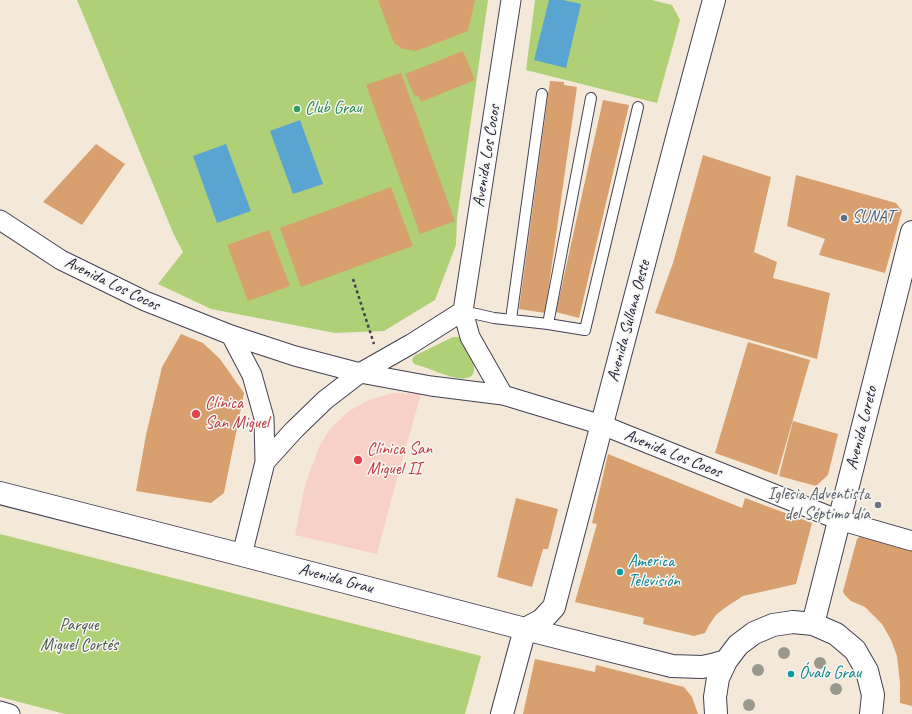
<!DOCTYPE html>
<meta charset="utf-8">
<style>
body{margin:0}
canvas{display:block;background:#f4e9d8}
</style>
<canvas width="912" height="714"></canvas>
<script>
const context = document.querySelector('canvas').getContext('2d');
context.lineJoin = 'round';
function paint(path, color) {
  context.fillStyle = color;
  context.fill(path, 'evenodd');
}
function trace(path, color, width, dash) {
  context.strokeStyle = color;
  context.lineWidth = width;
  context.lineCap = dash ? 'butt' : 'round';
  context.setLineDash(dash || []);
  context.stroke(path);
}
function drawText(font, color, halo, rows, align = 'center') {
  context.font = font + ' Caveat,sans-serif';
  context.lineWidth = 3;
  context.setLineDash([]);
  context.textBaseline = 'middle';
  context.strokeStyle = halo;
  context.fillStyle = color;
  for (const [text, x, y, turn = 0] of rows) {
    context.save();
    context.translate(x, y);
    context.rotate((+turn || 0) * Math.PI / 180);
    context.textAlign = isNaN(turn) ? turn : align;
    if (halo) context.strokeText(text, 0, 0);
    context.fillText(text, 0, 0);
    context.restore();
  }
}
paint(new Path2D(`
 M393 393 421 394 398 475 377 554 295 535 305 485 320 445 330 429 349 411 369 400Z`), '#f7d1c6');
paint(new Path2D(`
 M77 0H488L457 218 456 245 435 300 384 331 335 333 211 309 158 284 183 252 174 235Z
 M535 0H652L672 5 680 20 657 103 526 70Z
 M453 337H459L462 339C466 347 474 360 474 368 475 387 446 375 437 372 430 369 422 366 414 364L412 360 414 356Z
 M0 534 481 656 465 714H65L0 697Z`), '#b0d078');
paint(new Path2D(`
 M549 0H563L581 4 566 68 534 60Z
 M300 120 323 184 293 194 270 131Z
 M226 144 251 211 217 223 193 156Z`), '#59a4d1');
paint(new Path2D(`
 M378 0H475L468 31 416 51 403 49 394 43Z
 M463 51 475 80 421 102 418 96 415 97 405 74Z
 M401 73 455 221 420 234 366 85Z
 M550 81 564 82V85L577 87 545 313 519 309Z
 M603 100 629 105 579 318 556 312Z
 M96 144 125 164 82 225 43 202Z
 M703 155 771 177 754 252 777 262 773 278 830 293 817 359 655 313 673 263Z
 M796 175 896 203 902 211 885 273 819 255 825 239 787 226Z
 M391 187 413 246 301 287 280 228Z
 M269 230 290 286 248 301 227 245Z
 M181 334 203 343 220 359 244 393 224 493 211 503 136 491 146 435 162 367Z
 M748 342 810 360 777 475 715 453Z
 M793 421 838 434 828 475 816 486 779 476Z
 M608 454 742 508 745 498 812 523 796 584 743 596 726 607 716 615 709 625 705 633 694 636 643 624 644 618 575 602 597 524 592 523Z
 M516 498 558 509 548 549H543L532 587 497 577Z
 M867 532 912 545V706L900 703V683L897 656 891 640 882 624 865 607 851 601 844 594 843 591 857 539Z
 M535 659 595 672 596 665 684 687 692 697 698 714H523Z`), '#d7a06e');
const service = new Path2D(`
 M463 311 494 318 548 324 585 330 638 107
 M511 319 542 94
 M548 324 591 98`);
const minor = new Path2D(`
 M0 220 61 260 145 301 231 335 295 356 360 373 431 386 503 395 602 425 839 520 912 541
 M231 335 252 375 264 418 265 462 242 555
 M503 395 470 337 463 311 511 0
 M265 462 294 430 325 400 360 373 411 344 463 311
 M0 711 10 714`);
const tertiary = new Path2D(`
 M502 714 525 629 542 620 554 607 678 134 714 0`);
const secondary = new Path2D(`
 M0 493 242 555 525 629 672 666 702 667 712 665 726 661
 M813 624 912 232
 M716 714 715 697 718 678 726 661 738 645 754 633 773 625 793 622 813 624 836 634 855 650 867 671 873 695 871 714`);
trace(service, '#424053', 12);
trace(minor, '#424053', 21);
trace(tertiary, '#424053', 24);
trace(secondary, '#424053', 24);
trace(new Path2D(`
 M353 279 374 344`), '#424053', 2.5, [3, 3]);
trace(service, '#fff', 10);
trace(minor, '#fff', 19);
trace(tertiary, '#fff', 22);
trace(secondary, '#fff', 22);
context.fillStyle = '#98988c';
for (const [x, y] of [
 [784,653],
 [820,663],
 [758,670],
 [836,689],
 [749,705]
]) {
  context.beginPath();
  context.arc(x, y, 6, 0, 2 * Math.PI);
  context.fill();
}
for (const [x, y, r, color] of [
 [297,109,4,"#2e9e5b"],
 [844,218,4,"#5c6f8a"],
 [196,414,5,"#e0444e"],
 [358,460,5,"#e0444e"],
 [878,505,4,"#6b7280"],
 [620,572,4,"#0f9aa8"],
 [791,674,4,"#0f9aa8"]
]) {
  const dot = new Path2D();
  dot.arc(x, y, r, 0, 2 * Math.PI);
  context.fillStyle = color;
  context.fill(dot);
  trace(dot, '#f6f6f2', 1.5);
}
drawText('17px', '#27864d', '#f6f6f2', [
 ["Club Grau",305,109]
], 'left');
drawText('17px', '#22223b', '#f6f6f2', [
 ["Avenida Los Cocos",487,156,-81],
 ["Avenida Los Cocos",112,284,26],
 ["Avenida Sullana Oeste",629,321,-75],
 ["Avenida Loreto",862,428,-76],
 ["Avenida Los Cocos",673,454,22],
 ["Avenida Grau",336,579,15]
]);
drawText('17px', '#4e5e75', '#f6f6f2', [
 ["SUNAT",852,218]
], 'left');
drawText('17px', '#be3a42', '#f6f6f2', [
 ["Clínica",205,404],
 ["San Miguel",205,424],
 ["Clínica San",367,450],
 ["Miguel II",367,470]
], 'left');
drawText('17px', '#5b616d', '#f6f6f2', [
 ["Iglesia Adventista",870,495],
 ["del Séptimo día",870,515]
], 'right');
drawText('17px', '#0d838f', '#f6f6f2', [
 ["America",628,562],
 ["Televisión",628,582],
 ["Óvalo Grau",799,674]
], 'left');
drawText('17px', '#4d564d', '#f6f6f2', [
 ["Parque",79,626],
 ["Miguel Cortés",79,646]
]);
</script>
